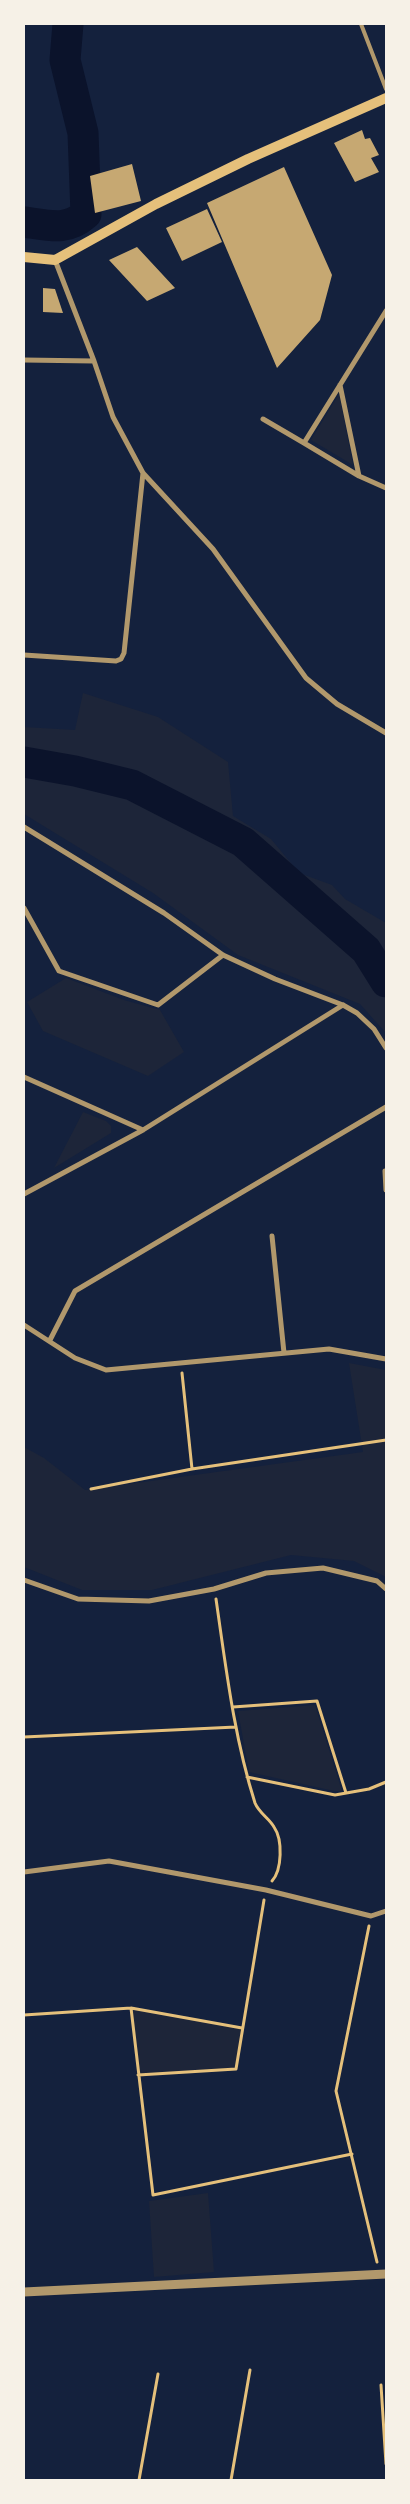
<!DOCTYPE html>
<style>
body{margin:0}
#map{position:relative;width:410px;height:2504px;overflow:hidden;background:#14213d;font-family:"Varela Round",sans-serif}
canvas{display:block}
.frame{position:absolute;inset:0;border:25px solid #f6f1e7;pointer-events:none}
</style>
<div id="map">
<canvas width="410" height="2504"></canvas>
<div class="frame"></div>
</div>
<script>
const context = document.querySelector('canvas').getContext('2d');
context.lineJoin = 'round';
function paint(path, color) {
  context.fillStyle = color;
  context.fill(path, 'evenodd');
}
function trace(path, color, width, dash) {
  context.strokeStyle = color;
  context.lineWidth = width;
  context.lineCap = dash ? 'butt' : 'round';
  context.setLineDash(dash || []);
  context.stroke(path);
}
paint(new Path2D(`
 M339 394 353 465 311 440Z
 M83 693 158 717 228 762 233 816 271 839 299 873 332 885 345 899 386 923V1033L360 1004 238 955 153 893 24 814V727L75 730Z
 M66 978 124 1000 160 1010 184 1052 148 1076 43 1031 27 1002Z
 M83 1112 106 1121 111 1126V1133L54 1168Z
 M349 1363 386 1370V1577L354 1561 291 1555 152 1590H82L24 1567V1447L44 1458 85 1490 363 1452Z
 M315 1705 342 1791H334L249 1772 238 1711Z
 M131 2008 242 2028 236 2069 138 2075Z
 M208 2193 214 2272 154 2277 149 2201Z`), '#1d2539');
trace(new Path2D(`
 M24 222C48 225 66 232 86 214L83 133 65 60 68 24
 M24 762 75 771 132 785 243 842 366 950 386 982`), '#0b132b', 31);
paint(new Path2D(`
 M362 130 365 139 370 138 379 155 371 158 379 172 355 182 334 143Z
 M132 164 141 201 95 213 90 176Z
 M284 167 332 275 320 320 277 368 207 203Z
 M207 209 222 242 182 261 166 228Z
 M137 247 175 288 147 301 109 260Z
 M43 288 55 289 63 313 43 312Z`), '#c6a872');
trace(new Path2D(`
 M182 1373 192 1469
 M91 1489 192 1469 386 1440
 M216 1599C226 1668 234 1737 255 1803 259 1813 269 1818 274 1827 283 1840 282 1870 272 1881
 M233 1707 317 1701 346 1793
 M24 1737 236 1727
 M247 1777 335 1795 369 1789 386 1782
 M369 1926 336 2091 377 2262
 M131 2008 153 2195 352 2154
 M24 2015 131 2008 242 2028
 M138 2075 236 2069 264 1900
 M381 2385 386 2464
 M139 2480 158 2374
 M231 2480 250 2370`), '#e5c07b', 3);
trace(new Path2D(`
 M361 24 386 89`), '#b1986c', 4);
trace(new Path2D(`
 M55 260 94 361 113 417 143 473 213 549 306 678 337 704 386 733
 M386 311 304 443 359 476 386 488
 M24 360 94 361
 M340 385 359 476
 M263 419 304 443
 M24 655 116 661 121 659 124 653 143 473
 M24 827 164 913 223 955 275 979 343 1005 357 1013 374 1029 386 1048
 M24 908 59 971 158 1005 223 955
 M24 1077 143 1130
 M385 1171 386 1190
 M24 1194 143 1130 343 1005
 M272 1236 284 1353
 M24 1325 75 1358 106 1370 329 1349 386 1359
 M50 1340 75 1291 386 1107
 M24 1580 78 1599 149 1601 214 1589 266 1573 323 1568 377 1581 386 1589
 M24 1872 109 1861 266 1890 371 1916 386 1911`), '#b1986c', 5);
trace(new Path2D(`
 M24 2292 386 2274`), '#b1986c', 9);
trace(new Path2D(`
 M24 257 55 260 156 204 248 159 386 98`), '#e5c07b', 10);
</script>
